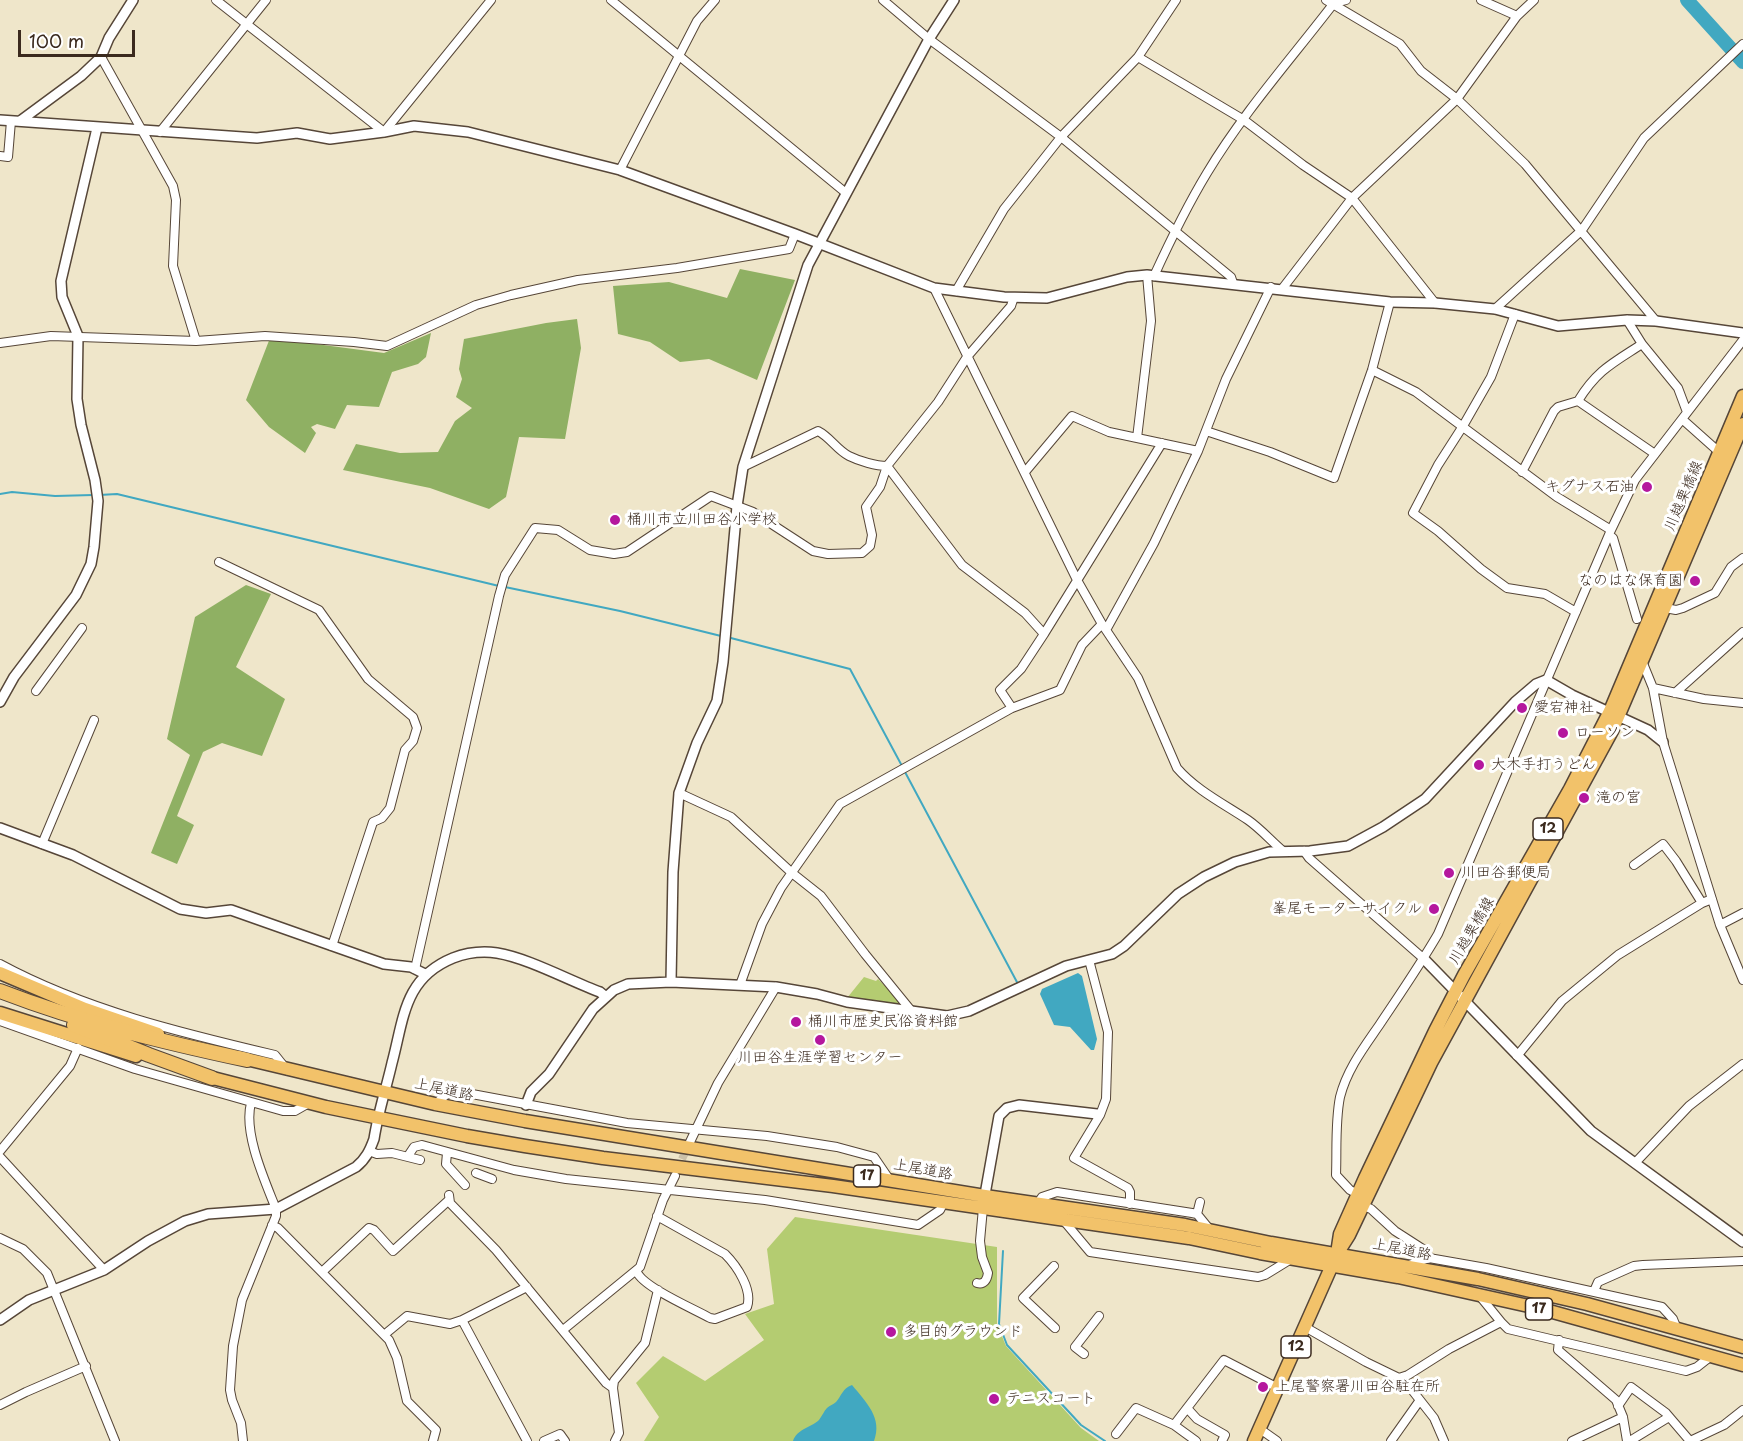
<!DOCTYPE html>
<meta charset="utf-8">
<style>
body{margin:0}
#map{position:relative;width:1743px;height:1441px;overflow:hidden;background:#efe6ca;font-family:"Playpen Sans",sans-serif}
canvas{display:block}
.scale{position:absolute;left:18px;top:30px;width:117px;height:27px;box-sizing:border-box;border:3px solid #3b2a1e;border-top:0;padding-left:8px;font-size:18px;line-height:21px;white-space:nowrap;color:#3b2a1e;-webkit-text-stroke:4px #fff;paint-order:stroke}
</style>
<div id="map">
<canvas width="1743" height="1441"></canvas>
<div class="scale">100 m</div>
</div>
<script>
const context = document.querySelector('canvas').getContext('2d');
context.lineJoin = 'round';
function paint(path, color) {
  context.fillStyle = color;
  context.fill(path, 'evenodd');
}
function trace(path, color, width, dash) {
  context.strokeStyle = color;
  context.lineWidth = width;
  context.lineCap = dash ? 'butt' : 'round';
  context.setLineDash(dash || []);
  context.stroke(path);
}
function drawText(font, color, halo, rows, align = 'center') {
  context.font = font + ' "Playpen Sans","Klee One",sans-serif';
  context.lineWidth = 6;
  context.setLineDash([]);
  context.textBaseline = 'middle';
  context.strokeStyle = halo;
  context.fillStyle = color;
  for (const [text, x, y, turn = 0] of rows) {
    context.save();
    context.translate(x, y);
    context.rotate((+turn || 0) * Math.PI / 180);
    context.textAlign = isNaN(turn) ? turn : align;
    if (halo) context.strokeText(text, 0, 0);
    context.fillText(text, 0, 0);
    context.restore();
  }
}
paint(new Path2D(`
 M864 977 876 981 878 979 901 1002 900 1005 847 998Z
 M795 1217 997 1247V1324L1006 1346 1081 1428 1099 1441H644L659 1417 636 1383 663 1356 705 1381 764 1340 745 1314 774 1304 767 1249Z`), '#b4cc71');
paint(new Path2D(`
 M740 269 795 280 757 380 709 359 680 362 650 342 618 334 613 286 669 282 727 298Z
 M577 319 581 348 565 439 519 437 506 497 489 509 430 488 343 470 356 444 400 453 438 452 455 421 472 408 456 397 462 379 459 369 464 339 546 323Z
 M431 333 426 357 418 364 392 372 379 407 347 405 335 429 317 424 311 427 316 433 305 453 269 427 246 400 270 338 384 353Z
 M246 585 271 594 236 667 285 699 262 756 222 743 203 752 177 816 194 825 177 864 151 853 190 755 167 739 195 617Z`), '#8fb063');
paint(new Path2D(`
 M1078 973 1082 976 1097 1039 1094 1050H1091L1070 1027 1054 1025 1040 994 1042 989Z
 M852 1385C866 1402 883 1418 874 1441H793C797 1429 810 1428 819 1420 822 1416 824 1411 827 1408 830 1405 833 1405 836 1402 842 1395 842 1389 852 1385Z`), '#41a8c1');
trace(new Path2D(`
 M0 494 12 492 55 496 93 495
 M99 495 117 494 499 586
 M505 587 620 611 721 636
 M727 637 850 669 902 766
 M905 772 1018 984
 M1003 1251 999 1324 1007 1345 1081 1425 1105 1441`), '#41a8c1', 2);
trace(new Path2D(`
 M1687 0 1743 62`), '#41a8c1', 14);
trace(new Path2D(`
 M677 1170 688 1146`), '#cbc0a8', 8, [8, 4]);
const minor = new Path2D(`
 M216 0 384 132 491 0
 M611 0 846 193
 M883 0 929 39 1061 137 1231 277 1233 283
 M1326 0 1400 44 1421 71 1457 99 1525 164 1656 321
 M1481 0 1517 16
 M101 57 173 186 176 200 173 266 196 341
 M1138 57 1244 120 1303 165 1352 198 1435 303
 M160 132 266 0
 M0 156 8 157 11 121
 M620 170 697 21 715 0
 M1154 276C1170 241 1187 206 1207 173 1243 113 1291 59 1334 3L1346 0
 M934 288 1077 580 1102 624 1138 678 1177 768C1196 790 1224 804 1248 820 1261 829 1271 841 1283 851
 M1282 289 1352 198 1457 99 1517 16 1534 0
 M956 291 1004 209 1061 137 1138 57 1176 0
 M1495 309 1582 230 1644 138 1743 44
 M1515 314 1491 377 1463 426 1438 465 1413 513 1438 531 1481 569 1507 588 1545 594 1576 612
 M0 343 51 336 196 341 265 336 354 342 387 346 476 305 511 295 578 280 677 268 789 249 795 234
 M1642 344 1678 388 1687 412
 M1372 370 1416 392 1557 497 1611 530
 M1578 401 1655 454
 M1682 419 1719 452
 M1206 431 1270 452 1334 478 1372 370 1390 302
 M1137 438 1151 321 1147 275
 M743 467 818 431C830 437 837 450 849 456 859 461 876 466 887 466L962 565 1025 613 1044 634
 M1025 472 1072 416 1109 432 1198 451
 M1522 472 1554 411 1558 407 1578 401C1597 370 1613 363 1642 344L1627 320
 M1609 535 1613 538 1637 619
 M219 562 319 610 368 679 413 717 417 728 413 741 405 750 390 808 382 818 373 822 332 946
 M1665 608 1676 610 1683 608 1715 593 1731 567 1743 558
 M1106 630 1154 543 1198 451 1226 379 1271 287
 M1642 661 1653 688 1663 742 1720 925 1743 980
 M1653 688 1704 699 1743 703
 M36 691 82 628
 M1675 693 1743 632
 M1012 708 1000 690 1021 669 1044 634 1162 443
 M679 793 731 817 792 873 821 896 865 954 913 1013
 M42 844 94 720
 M1304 851 1309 858 1424 959
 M1634 865 1663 844 1676 861 1702 903
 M1720 925 1743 913
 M1089 960 1108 1032 1106 1099 1100 1115 1074 1158 1128 1188 1130 1192V1204
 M0 964C85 1010 182 1033 275 1055L287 1070
 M415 969 499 596 505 575 535 528 558 530 590 550 614 554 627 552 711 496 753 512 813 551 828 554 862 553 870 546 872 535 866 507 880 487 887 466 938 402 967 357 1011 306 1014 297
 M740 985 762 924 781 888 840 804 1012 708 1060 690 1082 645 1102 624
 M0 1021 135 1069 283 1111H295L309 1103
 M1517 1056 1562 1001 1618 955 1702 903 1712 899
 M435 1104 446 1095 456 1091 627 1123 767 1136 837 1147 874 1157 889 1179
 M690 1142 718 1083 776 987
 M0 1151 70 1066 78 1048
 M369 1151 377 1154 392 1153 420 1160
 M447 1153 446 1164 465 1185
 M408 1156 414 1147 422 1145 514 1170 566 1179 765 1200 918 1225 940 1210 944 1202
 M0 1157 104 1270
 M1635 1163 1689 1106 1743 1064
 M476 1173 492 1179
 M1358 1194 1350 1190 1336 1175C1337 1150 1335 1122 1340 1097 1347 1069 1365 1046 1380 1024 1400 994 1420 965 1438 934L1611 530 1635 480 1743 340
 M449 1195 450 1203 496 1250 606 1383 613 1388
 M1038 1203 1042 1197 1057 1192 1192 1213 1197 1214 1210 1230
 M1362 1205 1371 1209 1395 1231 1426 1251 1429 1258
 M1197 1214 1200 1202
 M1064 1221 1090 1252 1258 1277 1265 1275 1291 1259
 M272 1225 278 1228 389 1340 397 1358 407 1401 436 1430 433 1441
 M0 1238 23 1249 47 1273 115 1441
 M1409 1265 1429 1258 1486 1268 1662 1307 1673 1319 1677 1329
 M1054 1266 1023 1298 1055 1328
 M322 1272 369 1228 374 1230 393 1251 449 1200
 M637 1272C643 1287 694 1309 710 1318L715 1319 747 1307C753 1290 737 1266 725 1254L657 1216
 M977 1283C984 1285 987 1280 988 1273L982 1257 980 1241 983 1208
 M1594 1291 1598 1282 1634 1266 1643 1265 1743 1261
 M1479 1295 1501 1322
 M462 1320 527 1441
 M1305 1327 1366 1362 1399 1378 1412 1390 1434 1418 1444 1441
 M563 1330 640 1267 663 1200 675 1176
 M384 1335 407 1316 450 1324 462 1320 527 1287
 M1559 1340 1558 1350 1616 1400 1623 1417 1627 1441
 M1084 1354 1075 1347 1099 1316
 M1399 1378 1408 1375 1449 1349 1501 1322 1508 1329 1686 1371 1697 1367 1711 1356
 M0 1405 26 1392 86 1366
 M1618 1406 1631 1387 1666 1413 1690 1441
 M1187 1408 1197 1419 1225 1435 1222 1441
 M1174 1425 1224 1360 1278 1388
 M1260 1429 1277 1441
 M1116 1434 1136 1408 1174 1425 1196 1441
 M243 1441 241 1423 232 1400 230 1390 233 1346 242 1300 276 1216V1209C265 1181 243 1133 251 1103
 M544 1441 560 1434 565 1441
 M615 1441 619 1433 613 1388 614 1381 645 1343 658 1290
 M1391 1441 1420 1400
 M1572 1441 1623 1417
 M1630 1441 1669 1417
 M1690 1441 1724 1425 1743 1410`);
const tertiary = new Path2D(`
 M0 120 257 138 297 133 330 139 384 132 414 126 468 132 620 170 795 234 934 288 1004 297 1047 298 1127 277 1147 275 1390 302 1435 303 1495 309 1558 326 1627 320 1656 321 1743 333
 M20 121 81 76 101 57 109 38 133 0
 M0 702 14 677 76 595 91 564 94 547 98 501 95 480 81 425 77 399 78 336 62 297 61 281 97 128
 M0 828 73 855 180 909 206 913 231 910 384 964 411 967 425 974
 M1424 959 1591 1131 1743 1242
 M671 982 673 872 679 793 697 743 717 701 723 662 737 506 743 467 808 265 929 39 954 0
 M526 1105 531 1092 549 1074 593 1009 614 990 628 984 671 982 776 987 817 994 847 1002 947 1016 969 1011 1066 966 1112 954 1124 946 1178 894 1204 877 1235 862 1269 852 1310 851 1348 846 1383 827 1425 799 1515 702 1536 684 1546 680 1572 695 1648 730 1663 742
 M984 1200 999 1116 1007 1108 1019 1105 1097 1114
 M0 1320 29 1300 104 1270 148 1241 185 1221 208 1214 276 1209 356 1167C366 1159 370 1150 374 1139 378 1113 386 1089 392 1063 404 1018 404 978 453 958 466 953 483 951 497 953 528 958 570 981 600 992L606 997`);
const primary = new Path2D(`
 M1338 1247 1340 1234 1365 1178 1435 1031 1464 975 1570 789 1610 711 1743 396
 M1254 1441 1337 1254 1349 1235 1431 1063 1612 731 1743 424`);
const trunk = new Path2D(`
 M0 973 85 1009 158 1034
 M0 1013 136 1056
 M238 1057 435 1104 525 1121 985 1196 1185 1225 1271 1243 1478 1279 1587 1304 1743 1347
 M205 1076 326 1107 467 1136 525 1146 603 1158 833 1186 1189 1238 1260 1253 1398 1277 1542 1309 1743 1365`);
const motorway = new Path2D(`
 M0 991C80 1022 163 1042 247 1060
 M74 1025 149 1055 212 1078`);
trace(minor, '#564638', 10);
trace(tertiary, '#564638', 12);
trace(primary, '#564638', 15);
trace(trunk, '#564638', 15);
trace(motorway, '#564638', 16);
trace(minor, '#fff', 8);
trace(tertiary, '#fff', 9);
trace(primary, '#f2c26a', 12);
trace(trunk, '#f2c26a', 12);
trace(motorway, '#f2c26a', 14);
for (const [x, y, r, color] of [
 [1647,487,6,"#b5179e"],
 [615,520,6,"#b5179e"],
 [1695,581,6,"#b5179e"],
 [1522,708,6,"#b5179e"],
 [1563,733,6,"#b5179e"],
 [1479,765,6,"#b5179e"],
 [1584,798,6,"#b5179e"],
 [1449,873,6,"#b5179e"],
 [1434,909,6,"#b5179e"],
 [796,1022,6,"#b5179e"],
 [820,1040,6,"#b5179e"],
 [891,1332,6,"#b5179e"],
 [1263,1387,6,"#b5179e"],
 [994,1399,6,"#b5179e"]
]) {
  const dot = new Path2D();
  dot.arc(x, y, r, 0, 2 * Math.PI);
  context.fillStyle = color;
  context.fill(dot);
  trace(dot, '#fff', 2);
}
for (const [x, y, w] of [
 [1548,829,30],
 [867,1176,27],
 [1539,1309,27],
 [1296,1347,30]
]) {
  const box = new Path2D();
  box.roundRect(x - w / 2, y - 11, w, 22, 4.5);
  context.fillStyle = '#fff';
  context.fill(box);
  trace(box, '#3b2a1e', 1.5);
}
drawText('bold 14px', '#3b2a1e', null, [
 ["12",1548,829],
 ["17",867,1176],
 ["17",1539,1309],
 ["12",1296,1347]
]);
drawText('15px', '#3b2a1e', '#fff', [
 ["キグナス石油",1635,487,"right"],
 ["桶川市立川田谷小学校",627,520],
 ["なのはな保育園",1683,581,"right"],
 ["愛宕神社",1534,708],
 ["ローソン",1575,733],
 ["大木手打うどん",1491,765],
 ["滝の宮",1596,798],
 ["川田谷郵便局",1461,873],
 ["峯尾モーターサイクル",1422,909,"right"],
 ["桶川市歴史民俗資料館",808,1022],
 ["川田谷生涯学習センター",820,1058,"center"],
 ["多目的グラウンド",903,1332],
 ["上尾警察署川田谷駐在所",1275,1387],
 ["テニスコート",1006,1399]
], 'left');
drawText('15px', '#3b2a1e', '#fff', [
 ["川越栗橋線",1684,496,-67],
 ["川越栗橋線",1472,931,-60],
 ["上尾道路",444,1090,12],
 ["上尾道路",923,1170,10],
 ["上尾道路",1402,1250,11]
]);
</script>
